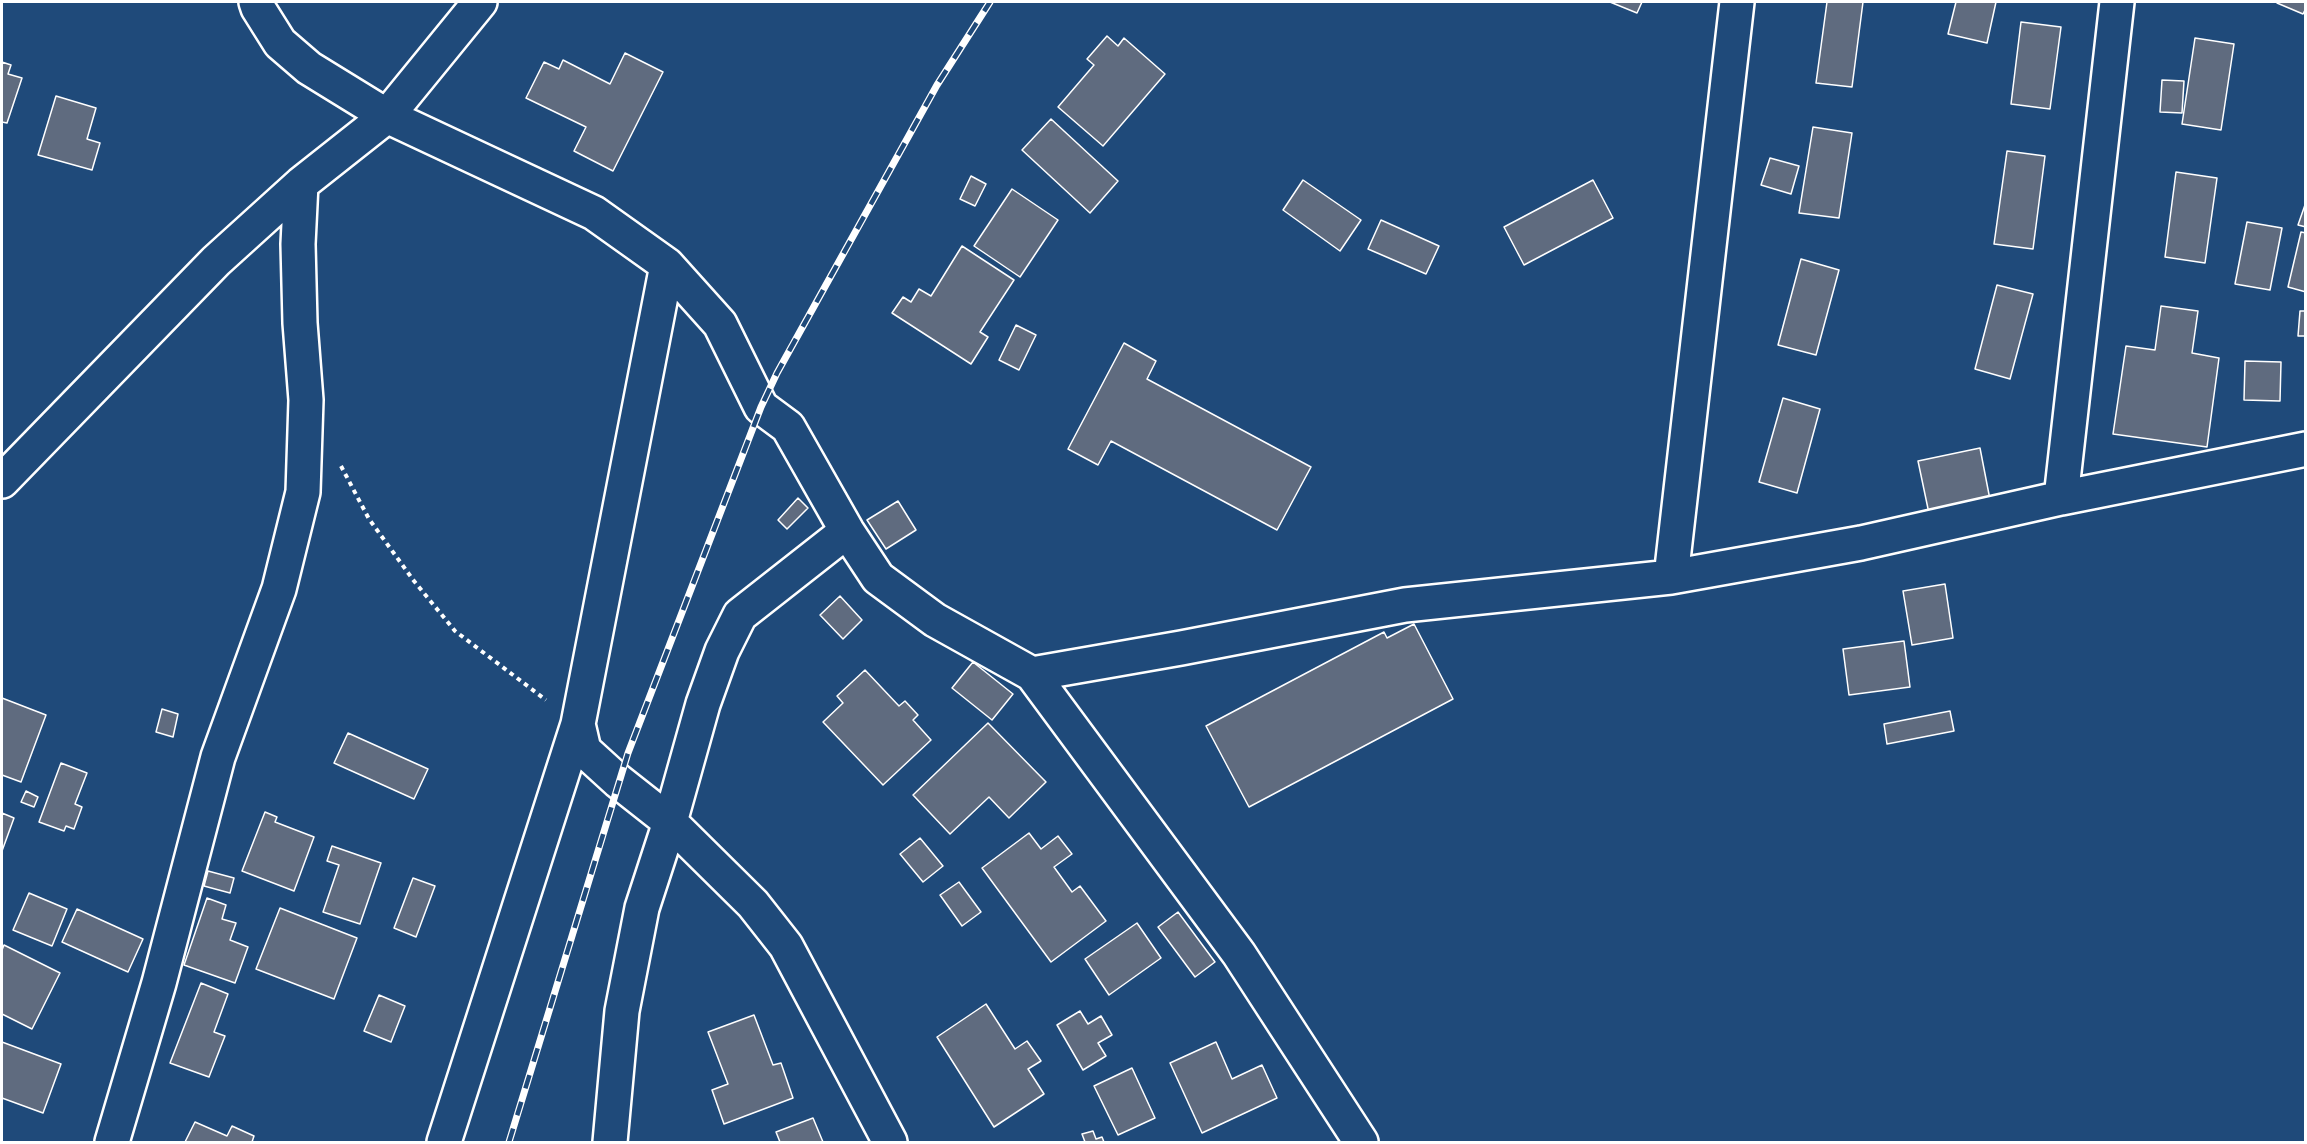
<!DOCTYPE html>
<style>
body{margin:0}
#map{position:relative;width:2307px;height:1144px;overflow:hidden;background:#1f4a7a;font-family:Dekko,sans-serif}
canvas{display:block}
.frame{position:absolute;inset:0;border:3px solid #fff;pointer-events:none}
</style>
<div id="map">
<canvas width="2307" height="1144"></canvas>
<div class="frame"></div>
</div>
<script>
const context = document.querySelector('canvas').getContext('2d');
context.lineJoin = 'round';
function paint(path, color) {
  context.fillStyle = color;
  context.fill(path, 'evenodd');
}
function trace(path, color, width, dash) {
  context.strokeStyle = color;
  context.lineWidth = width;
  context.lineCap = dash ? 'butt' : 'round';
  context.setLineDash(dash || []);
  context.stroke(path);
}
const building = new Path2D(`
 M1610 2H1642L1637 13Z
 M1827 2H1863L1852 87 1816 83Z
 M1956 2H1996L1987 43 1948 34Z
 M2278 2H2306V8L2303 14 2277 3Z
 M2021 22 2061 27 2050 109 2011 104Z
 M1107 36 1118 46 1124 38 1165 74 1103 146 1058 107 1094 65 1087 59Z
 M2195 38 2234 44 2221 130 2182 124Z
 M625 53 663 72 613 171 574 151 586 127 526 98 544 62 559 69 563 60 610 84Z
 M2 62 11 65 8 74 22 78 7 123 2 122Z
 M2162 80 2184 81 2182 113 2160 112Z
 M56 96 96 108 87 139 100 143 92 170 38 155Z
 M1051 119 1118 181 1090 213 1022 150Z
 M1813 127 1852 133 1839 218 1799 213Z
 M2007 151 2045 156 2033 249 1994 244Z
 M1770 158 1799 166 1791 194 1761 185Z
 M2176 172 2217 178 2205 263 2165 257Z
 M971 176 986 184 975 206 960 199Z
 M1303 180 1361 220 1340 251 1283 210Z
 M1593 180 1613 218 1524 265 1504 227Z
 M1012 189 1058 220 1020 277 974 246Z
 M2306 202V227L2298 225Z
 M1381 220 1439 246 1426 274 1368 249Z
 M2247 222 2282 228 2270 290 2235 284Z
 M2301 232 2306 233V292L2288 287Z
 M962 246 1014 280 980 332 988 337 971 364 892 313 903 297 911 302 919 289 931 296Z
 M1801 259 1839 270 1816 355 1778 345Z
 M1997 285 2033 294 2010 379 1975 369Z
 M2161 306 2198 311 2192 353 2219 358 2207 447 2113 434 2126 346 2155 350Z
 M2300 311H2306V336H2298Z
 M1016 325 1036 335 1019 370 999 360Z
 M1124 343 1156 361 1147 379 1311 467 1277 530 1111 441 1098 465 1068 449Z
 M2245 361 2281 362 2280 401 2244 400Z
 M1783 398 1820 409 1797 493 1759 482Z
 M1980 448 1992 510 1931 523 1918 461Z
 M798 498 808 508 787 529 778 520Z
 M898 501 916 530 886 549 867 520Z
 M1945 584 1953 638 1912 645 1903 591Z
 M840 596 862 620 843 639 820 615Z
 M1414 624 1453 699 1249 807 1206 726 1384 632 1387 638Z
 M1904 641 1910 687 1849 695 1843 649Z
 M973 662 1013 694 992 720 952 688Z
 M865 670 899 706 905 701 918 715 913 720 931 740 883 785 823 722 843 703 837 696Z
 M2 698 46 715 21 782 2 775Z
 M162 709 178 714 173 737 156 732Z
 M1950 711 1954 731 1887 744 1884 724Z
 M988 723 1046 782 1009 818 989 797 950 834 913 795Z
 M348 733 428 769 414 799 334 763Z
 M61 763 87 773 75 804 82 807 74 829 66 826 64 831 39 822Z
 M26 791 38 797 34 807 21 802Z
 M265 812 277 817 275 822 314 837 294 891 242 871Z
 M2 813 14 818 2 851Z
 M1029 833 1041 849 1058 836 1072 854 1054 867 1072 892 1080 886 1106 921 1051 962 982 868Z
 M920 838 943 866 923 882 900 854Z
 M332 846 381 863 360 924 323 912 339 865 327 861Z
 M208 871 234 878 230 893 204 886Z
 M413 878 435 886 416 937 394 928Z
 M959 882 981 912 962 926 940 895Z
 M29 893 67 909 52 946 13 930Z
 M207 898 226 905 222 919 236 923 230 940 248 947 235 983 184 965Z
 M280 908 357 938 334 999 256 969Z
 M77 909 143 939 128 972 62 942Z
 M1178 912 1215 962 1195 977 1158 927Z
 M1137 923 1161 958 1109 995 1085 959Z
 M4 945 60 973 32 1029 2 1014V950Z
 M201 983 228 994 214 1032 225 1036 209 1077 170 1063Z
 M379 995 405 1006 391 1042 364 1031Z
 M986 1004 1015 1049 1027 1041 1041 1061 1028 1069 1044 1094 994 1127 937 1037Z
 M1080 1011 1088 1024 1101 1016 1112 1035 1098 1043 1106 1056 1083 1070 1057 1025Z
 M754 1015 773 1065 781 1063 793 1098 724 1124 712 1090 728 1084 708 1032Z
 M2 1042 61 1064 43 1113 2 1098Z
 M1216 1042 1232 1079 1262 1065 1277 1098 1202 1133 1170 1063Z
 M1132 1068 1155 1118 1118 1135 1094 1086Z
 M813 1118 823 1142H780L776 1132Z
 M195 1122 227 1136 232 1126 254 1136 252 1142H185Z
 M1093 1131 1096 1139 1102 1137 1104 1142H1085L1082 1134Z`);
paint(building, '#5f6b7f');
trace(building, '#fff', 1.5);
const minor = new Path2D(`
 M256 2 258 8 280 43 309 68 387 116 594 213 667 265 720 324 761 407 788 427 847 531 878 578 935 620 1032 674 1239 954 1361 1142
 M2 481 216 261 301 184 387 116 480 2
 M2061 498 2117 2
 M1671 577 1737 2
 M1032 674 1181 648 1405 605 1671 577 1861 543 2061 498 2306 449
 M578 724 584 750 618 781 670 822 703 704 722 651 740 615 847 531
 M112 1142 159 983 218 757 279 589 303 492 306 400 300 323 298 244 301 184
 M444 1142 578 724 667 265
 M610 1142 622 1011 642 908 670 822 753 904 786 946 890 1142`);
trace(minor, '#fff', 38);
trace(new Path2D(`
 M341 466 369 519 414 581 455 631 546 700`), '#fff', 4, [4.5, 4.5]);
trace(minor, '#1f4a7a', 33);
const rail = new Path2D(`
 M509 1142 628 753 761 407 777 373 937 85 990 2`);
trace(rail, '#fff', 7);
trace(rail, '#1f4a7a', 4.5, [14]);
</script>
